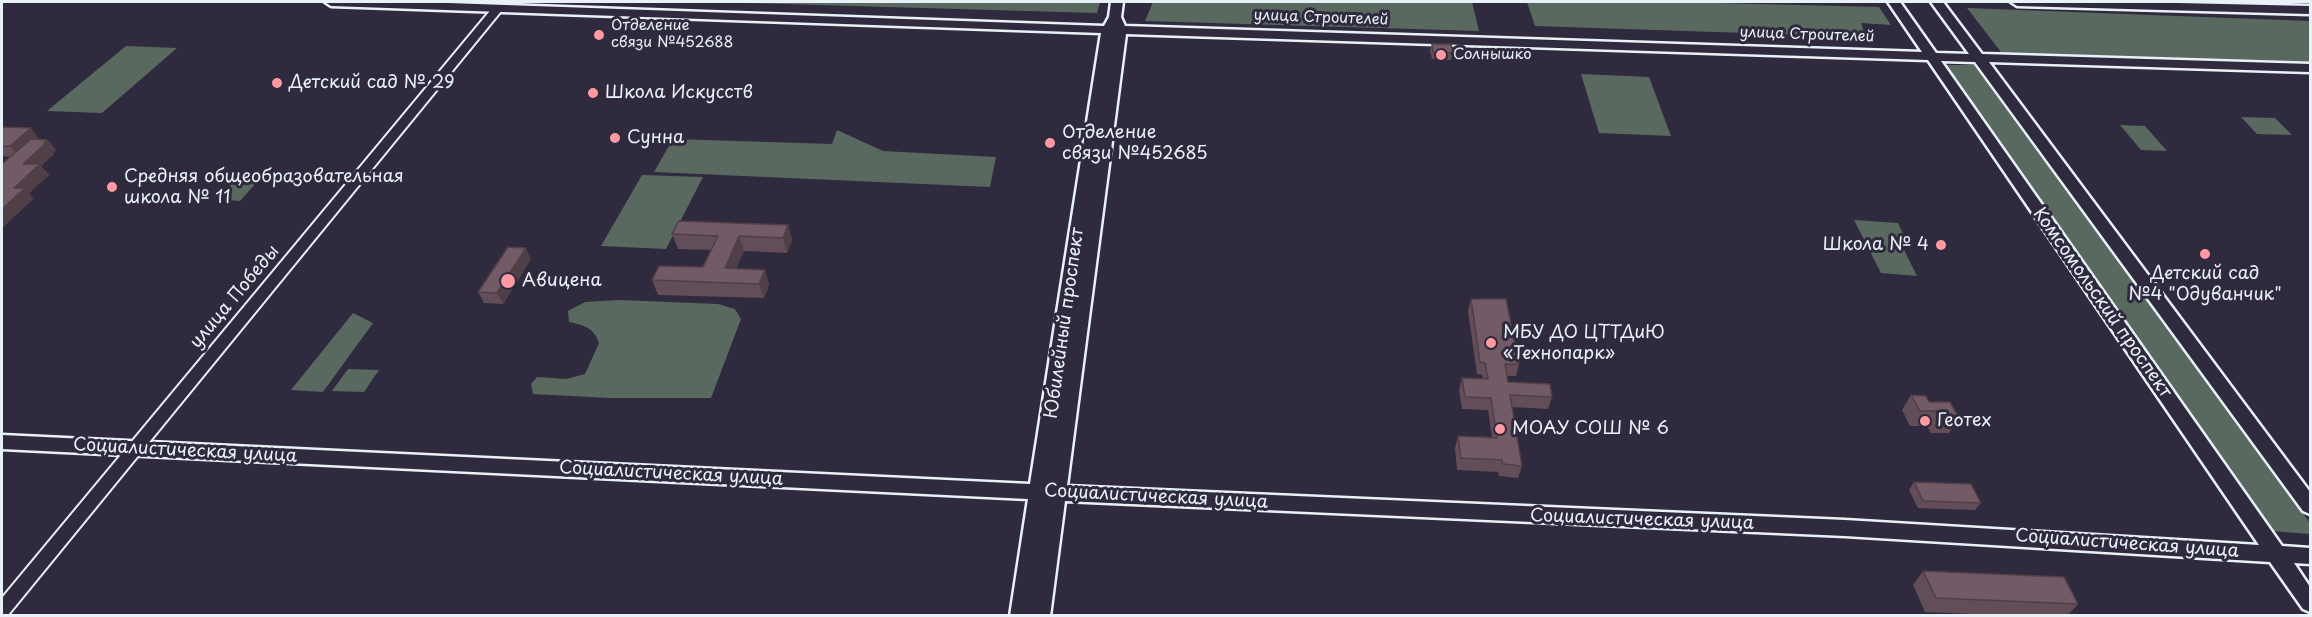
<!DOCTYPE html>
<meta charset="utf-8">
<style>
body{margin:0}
#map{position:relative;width:2312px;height:617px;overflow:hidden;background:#2f2a3d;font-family:"Playpen Sans",sans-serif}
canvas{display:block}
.frame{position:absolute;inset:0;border:3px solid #e8f1f8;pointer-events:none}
</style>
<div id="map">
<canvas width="2312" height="617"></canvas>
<div class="frame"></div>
</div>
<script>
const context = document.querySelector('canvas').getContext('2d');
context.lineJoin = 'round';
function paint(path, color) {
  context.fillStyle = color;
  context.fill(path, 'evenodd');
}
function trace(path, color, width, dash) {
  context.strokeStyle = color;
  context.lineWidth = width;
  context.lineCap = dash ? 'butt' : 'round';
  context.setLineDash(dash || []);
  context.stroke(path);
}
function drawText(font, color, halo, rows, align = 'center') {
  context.font = font + ' "Playpen Sans",sans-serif';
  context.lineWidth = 6;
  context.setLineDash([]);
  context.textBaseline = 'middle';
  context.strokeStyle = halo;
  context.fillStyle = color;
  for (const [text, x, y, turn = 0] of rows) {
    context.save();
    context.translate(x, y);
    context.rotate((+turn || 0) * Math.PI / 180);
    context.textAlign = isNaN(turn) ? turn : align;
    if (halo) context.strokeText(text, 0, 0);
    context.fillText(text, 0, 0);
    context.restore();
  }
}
paint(new Path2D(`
 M713 2H1100L1097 13Z
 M1153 2H1472L1479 31 1145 21Z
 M1527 2H1678L1879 7 1891 25 1861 23 1866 37 1535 26Z
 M1967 8 2310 21V62L2004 56Z
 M126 46 177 48 102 113 47 111Z
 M1943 65H1974L2310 523V534L2272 531Z
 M1581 74 1649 77 1671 136 1599 133Z
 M2241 117 2275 118 2292 135 2257 134Z
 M2120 125 2145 126 2167 151 2141 150Z
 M837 130 883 151 996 157 990 187 654 172 673 139 832 144Z
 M642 175 703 177 666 249 601 246Z
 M235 181 257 182 240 201 217 199Z
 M1854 220 1898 223 1904 236H1897L1917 276 1881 273Z
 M620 300 718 304 735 309 741 319 711 398H609L533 394 531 384 537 377 566 379 585 374 599 343C594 328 584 325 569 322L568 311 585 302Z
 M353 313 373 323 323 392 291 390Z
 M348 369 379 370 364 392 332 391Z`), '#596960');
const minor = new Path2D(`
 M498 5 502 6V10L8 615 2 616V598L494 6Z`);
const major = new Path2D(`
 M325 2H420L1104 26 1109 17 1111 2H1123L1121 17 1125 26 1922 52 1888 2H1900L1936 53 1969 54 1931 2H1943L1982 54 2310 64V72L1989 62 2310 492V514L2303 511 1975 62 1941 61 2282 546 2310 548V564L2294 563 2310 587V612L2303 609 2270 562 1845 536 1065 501 1050 616H1010L1028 499 2 449V435L1030 484 1101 33 331 6ZM1126 34 1928 60 2259 545 1845 520 1067 486Z
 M2011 2H2135L2310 6V14L2017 6Z`);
trace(minor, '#e8f1f8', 4);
trace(major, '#e8f1f8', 5);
paint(minor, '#2f2a3d');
paint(major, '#2f2a3d');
paint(new Path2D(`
 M1432 44 1453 53 1451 60 1432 59 1430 51Z
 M2 127 39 139 56 150 53 153 54 154 41 166 49 175 29 193 33 199 2 228 10 157 2 156Z
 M788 225 792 240 787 253 744 251 736 269 765 270 769 285 764 298 658 295 652 280 703 267 711 250 678 249 672 234Z
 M531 259 503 304 484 303 478 292Z
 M1471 299 1519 364 1516 376H1507L1508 382 1552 397 1548 409 1512 407 1522 466 1518 478 1499 476 1498 472 1457 470 1455 448 1458 436 1492 437 1488 410 1462 409 1459 390 1462 378 1483 379 1482 375 1477 374 1468 311Z
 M1911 395 1929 402 1959 418 1949 433H1931L1927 426H1910L1902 410Z
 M1914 482 1981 503 1975 510 1918 508 1909 490Z
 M1923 571 2078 604 2068 615H1995L1925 612 1913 585Z`), '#624d58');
paint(new Path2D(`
 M31 128 39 139 19 157 10 146Z
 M48 140 56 150 53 153 54 154 41 166 49 175 29 193 33 199 2 228V209L14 188 23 164Z
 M788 225 792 240 787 253 783 238Z
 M739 236 744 251 729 283 725 268Z
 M526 248 531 259 503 304 497 293Z
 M765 270 769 285 764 298 759 284Z`), '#503f47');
const building = new Path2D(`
 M1432 44H1451L1453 53 1433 52Z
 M2 127 31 128 10 146H2Z
 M31 139 48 140 44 143H46L23 164H40L14 188H25L2 209V164Z
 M679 221 788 225 783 238 739 236 725 268 765 270 759 284 652 280 659 266 703 267 718 236 672 234Z
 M508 247 526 248 497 293 478 292Z
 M1471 299H1506L1519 364H1505L1508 382 1550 384 1552 397 1510 395 1522 466 1503 464 1502 460 1461 458 1458 436 1497 438 1491 398 1465 397 1462 378 1488 379 1485 363 1480 362Z
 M1911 395 1926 396 1929 402H1950L1959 418H1940L1937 411H1920Z
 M1914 482 1971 484 1981 503 1923 501Z
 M1923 571 2064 577 2078 604 1936 598Z`);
paint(building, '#725a66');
trace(building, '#503f47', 1.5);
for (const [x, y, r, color] of [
 [599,35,6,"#ff9aa2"],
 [1441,55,6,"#ff9aa2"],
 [277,83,6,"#ff9aa2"],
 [593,93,6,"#ff9aa2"],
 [615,138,6,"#ff9aa2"],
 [1050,143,6,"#ff9aa2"],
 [112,187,6,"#ff9aa2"],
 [1941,245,6,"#ff9aa2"],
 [2205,254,6,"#ff9aa2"],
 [508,281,8,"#ff9aa2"],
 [1491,343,6,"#ff9aa2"],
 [1925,421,6,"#ff9aa2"],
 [1500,429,6,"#ff9aa2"]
]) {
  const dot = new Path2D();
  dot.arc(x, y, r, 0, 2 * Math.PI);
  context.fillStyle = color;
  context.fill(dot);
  trace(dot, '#2f2a3d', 2);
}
drawText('15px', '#e8f1f8', '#2f2a3d', [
 ["улица Строителей",1321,18,2],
 ["улица Строителей",1807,35,2]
]);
drawText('15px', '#e8f1f8', '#2f2a3d', [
 ["Отделение",611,26],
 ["связи №452688",611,43],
 ["Солнышко",1453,55]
], 'left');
drawText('18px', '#e8f1f8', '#2f2a3d', [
 ["Детский сад № 29",289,83],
 ["Школа Искусств",605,93],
 ["Отделение",1062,133],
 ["связи №452685",1062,154],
 ["Сунна",627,138],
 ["Средняя общеобразовательная",124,177],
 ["школа № 11",124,198],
 ["Школа № 4",1929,245,"right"],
 ["Детский сад",2205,274,"center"],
 ["№4 \"Одуванчик\"",2205,295,"center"],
 ["Авицена",522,281],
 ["МБУ ДО ЦТТДиЮ",1503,333],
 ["«Технопарк»",1503,354],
 ["Геотех",1937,421],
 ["МОАУ СОШ № 6",1512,429]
], 'left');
drawText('18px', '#e8f1f8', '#2f2a3d', [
 ["улица Победы",235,297,-50],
 ["Комсомольский проспект",2102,303,55],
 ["Юбилейный проспект",1065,323,-82],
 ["Социалистическая улица",185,451,3],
 ["Социалистическая улица",671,474,3],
 ["Социалистическая улица",1156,497,3],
 ["Социалистическая улица",1642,520,2],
 ["Социалистическая улица",2127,544,4]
]);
</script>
